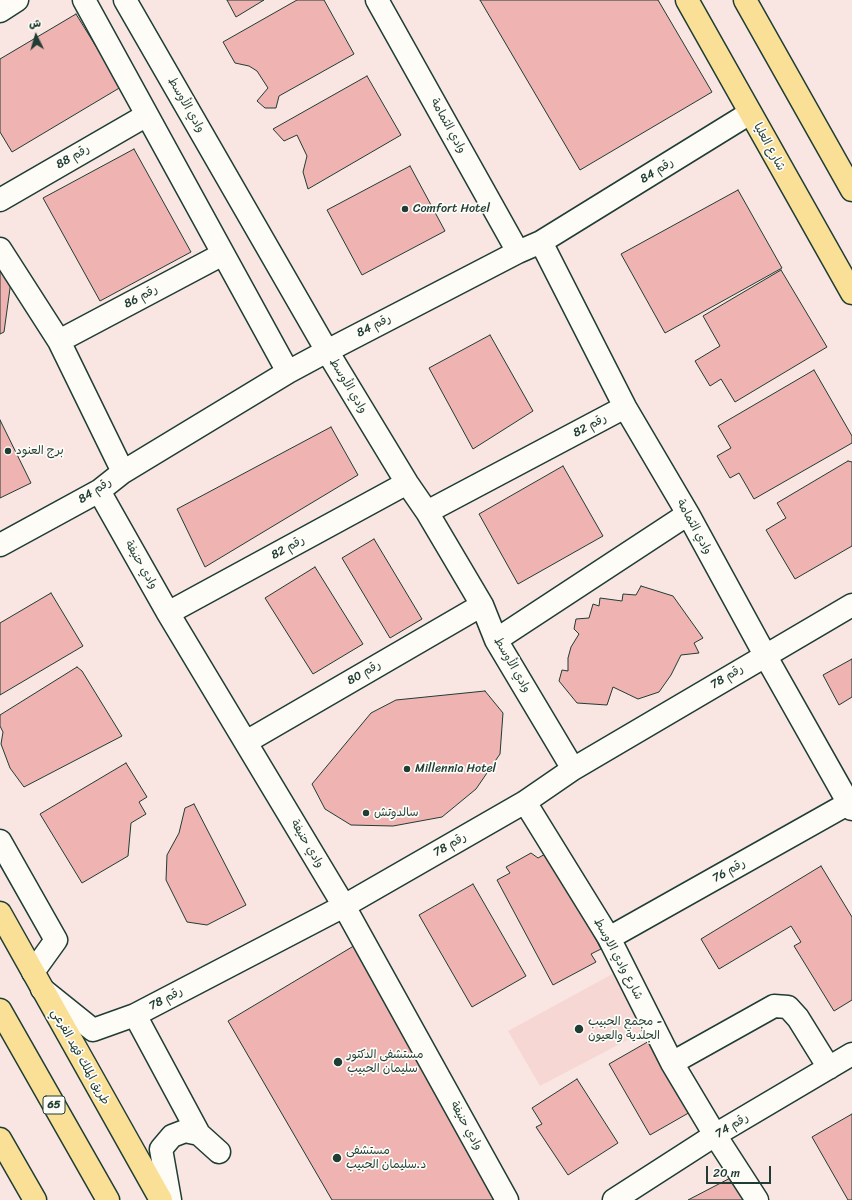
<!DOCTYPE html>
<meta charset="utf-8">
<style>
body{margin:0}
#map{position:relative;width:852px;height:1200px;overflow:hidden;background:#f9e6e2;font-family:Sriracha,"Playpen Sans Arabic",sans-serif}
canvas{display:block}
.north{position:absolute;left:16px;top:16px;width:40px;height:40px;-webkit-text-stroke:3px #fdfcf7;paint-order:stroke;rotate:355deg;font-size:11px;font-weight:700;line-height:16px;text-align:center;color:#1f3d34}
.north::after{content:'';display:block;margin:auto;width:14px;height:18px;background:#1f3d34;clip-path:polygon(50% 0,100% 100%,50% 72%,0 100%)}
.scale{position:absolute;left:706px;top:1166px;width:65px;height:18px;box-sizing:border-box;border:2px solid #1f3d34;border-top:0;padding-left:5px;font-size:12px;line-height:14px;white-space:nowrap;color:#1f3d34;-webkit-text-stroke:3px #fdfcf7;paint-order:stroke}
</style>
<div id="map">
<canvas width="852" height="1200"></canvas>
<div class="north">ش</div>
<div class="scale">20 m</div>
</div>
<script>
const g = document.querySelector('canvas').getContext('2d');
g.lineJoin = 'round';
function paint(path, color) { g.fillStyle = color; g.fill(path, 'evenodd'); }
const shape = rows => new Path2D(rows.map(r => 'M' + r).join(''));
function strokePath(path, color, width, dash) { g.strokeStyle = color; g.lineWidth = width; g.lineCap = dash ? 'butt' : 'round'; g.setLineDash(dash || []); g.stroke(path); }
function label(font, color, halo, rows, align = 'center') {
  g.font = font + ' Sriracha,"Playpen Sans Arabic",sans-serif'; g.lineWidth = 3.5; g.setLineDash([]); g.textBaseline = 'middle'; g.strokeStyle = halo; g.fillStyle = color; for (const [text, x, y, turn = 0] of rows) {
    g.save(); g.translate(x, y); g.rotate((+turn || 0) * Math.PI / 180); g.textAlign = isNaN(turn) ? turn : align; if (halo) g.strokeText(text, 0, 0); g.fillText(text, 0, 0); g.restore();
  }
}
paint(shape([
 [618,971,650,1028,540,1086,508,1031]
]), '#f6d7d4');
const building = shape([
 [227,0,264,0,236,17,227,0],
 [297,0,324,0,354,54,279,96,276,108,265,108,257,101,268,88,257,71,249,66,235,63,223,42,297,0],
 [480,0,658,0,712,92,580,170,480,0],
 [76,14,121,87,12,152,0,132,0,59,76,14],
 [367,76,401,135,308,189,303,172,307,156,297,135,284,141,273,129,367,76],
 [134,149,191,252,100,301,43,198,134,149],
 [410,166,445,231,362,275,327,210,410,166],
 [738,190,782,268,665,333,621,254,738,190],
 [0,265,11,281,4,332,0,334,0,265],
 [781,270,827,347,735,402,721,379,710,386,695,361,720,346,703,316,781,270],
 [490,335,533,411,473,449,429,368,490,335],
 [814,370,852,436,852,443,754,499,739,473,730,478,717,456,731,448,718,426,814,370],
 [0,420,31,483,0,498,0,420],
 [331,427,358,475,205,567,177,509,331,427],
 [848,461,852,462,852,546,795,579,766,530,786,518,777,503,848,461],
 [563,466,603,536,518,584,479,514,563,466],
 [374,539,422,619,390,638,342,558,374,539],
 [315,567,363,644,313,674,265,598,315,567],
 [641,586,673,596,703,638,694,643,699,653,681,655,671,675,659,692,638,699,613,687,607,705,577,703,559,681,562,670,568,671,568,658,571,647,579,634,574,629,576,619,589,618,593,604,599,606,600,598,622,601,623,594,636,595,641,586],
 [51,593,83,646,0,695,0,623,51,593],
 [852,659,852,697,839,705,823,675,852,659],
 [77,667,82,671,122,736,24,787,10,768,1,744,3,732,0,726,0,715,77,667],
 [485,691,503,713,500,754,476,789,442,817,393,826,351,825,325,809,312,784,371,713,396,700,485,691],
 [126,763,147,797,139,802,146,814,131,823,128,856,82,883,40,814,126,763],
 [194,804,246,905,207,925,187,922,166,880,167,855,179,833,185,808,194,804],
 [549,852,601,949,591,954,596,962,553,985,497,880,510,873,506,867,531,853,538,858,549,852],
 [821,866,852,917,852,1000,834,1011,794,946,801,942,791,926,719,969,701,939,821,866],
 [473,884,526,976,472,1007,419,915,473,884],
 [357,944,506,1200,332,1200,228,1021,357,944],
 [651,1040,692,1111,650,1135,609,1064,651,1040],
 [577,1079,618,1143,568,1175,536,1127,542,1124,532,1108,577,1079],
 [852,1114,852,1200,848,1200,812,1137,852,1114],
 [738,1174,752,1200,688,1200,738,1174]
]);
paint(building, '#efb3b2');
strokePath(building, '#1f3d34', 1);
const minor = shape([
 [84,0,288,372],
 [125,0,327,351,407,483,427,512,482,605,496,640,573,769],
 [377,0,518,252],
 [0,11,17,0],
 [0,200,147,115],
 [541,242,625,407,688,514,765,655,852,809],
 [0,249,59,341,123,472],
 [59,341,223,254],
 [99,491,168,613,344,906,507,1200],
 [427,512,625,407],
 [0,545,99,491,123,472,288,372,327,351,518,252,541,242,750,113],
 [168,613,407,483],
 [496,640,688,514],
 [246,742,482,605],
 [525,802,609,938,672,1063,715,1135,757,1200],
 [0,841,56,940,33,972],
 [609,938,849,803],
 [42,989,93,1030,135,1015,344,906,525,802,573,769,852,605],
 [135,1015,199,1134],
 [672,1063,774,1006,788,1007,798,1018,829,1068],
 [170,1200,161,1149,172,1136,185,1131,199,1134,219,1152],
 [614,1200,715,1135,852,1054]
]);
const major = shape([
 [687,0,852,293],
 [745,0,852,190],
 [0,913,161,1200]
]);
const highway = shape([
 [0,1010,108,1200],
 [0,1139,35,1200]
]);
strokePath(minor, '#1f3d34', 25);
strokePath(major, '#1f3d34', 25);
strokePath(highway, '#1f3d34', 25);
strokePath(minor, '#fdfcf7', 22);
strokePath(major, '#fadf96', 22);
strokePath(highway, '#fadf96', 22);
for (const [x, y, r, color] of [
 [405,209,4,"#1f3d34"],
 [8,451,4,"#1f3d34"],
 [407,769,4,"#1f3d34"],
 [366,813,4,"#1f3d34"],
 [579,1029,5,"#1f3d34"],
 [338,1062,5,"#1f3d34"],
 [337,1158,5,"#1f3d34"]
]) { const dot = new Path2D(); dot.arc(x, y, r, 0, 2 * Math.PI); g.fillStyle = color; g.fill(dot); strokePath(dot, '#fdfcf7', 1.5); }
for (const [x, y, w] of [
 [54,1105,22]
]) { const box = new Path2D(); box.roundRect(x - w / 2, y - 9, w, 18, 3); g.fillStyle = '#fdfcf7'; g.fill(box); strokePath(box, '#1f3d34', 1); }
label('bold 11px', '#1f3d34', null, [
 ["65",54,1105]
]);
label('12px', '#1f3d34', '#fdfcf7', [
 ["وادي الأوسط",186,105,60],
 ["وادي الثمامة",448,126,61],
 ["شارع العليا",769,147,61],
 ["رقم 88",73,157,-30],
 ["رقم 84",657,171,-32],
 ["رقم 86",141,297,-28],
 ["رقم 84",374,326,-27],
 ["وادي الأوسط",348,386,59],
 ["رقم 82",590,426,-28],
 ["رقم 84",95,491,-33],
 ["وادي الثمامة",694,527,61],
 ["رقم 82",288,548,-29],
 ["وادي حنيفة",141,565,60],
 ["وادي الأوسط",512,665,60],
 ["رقم 80",364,673,-30],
 ["رقم 78",727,677,-31],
 ["وادي حنيفة",307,844,59],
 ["رقم 78",450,845,-30],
 ["رقم 76",729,871,-29],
 ["شارع وادي الاوسط",618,959,62],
 ["رقم 78",166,999,-28],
 ["طريق الملك فهد الفرعي",80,1057,61],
 ["وادي حنيفة",466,1126,61],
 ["رقم 74",732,1126,-31]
]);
label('12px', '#1f3d34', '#fdfcf7', [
 ["Comfort Hotel",413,209],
 ["برج العنود",16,451],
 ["Millennia Hotel",415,769],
 ["سالدوتش",374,813],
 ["مجمع الحبيب -",588,1022],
 ["الجلدية والعيون",588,1036],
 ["مستشفى الدكتور",347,1055],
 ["سليمان الحبيب",347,1069],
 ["مستشفى",346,1151],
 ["د.سليمان الحبيب",346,1165]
], 'left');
</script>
